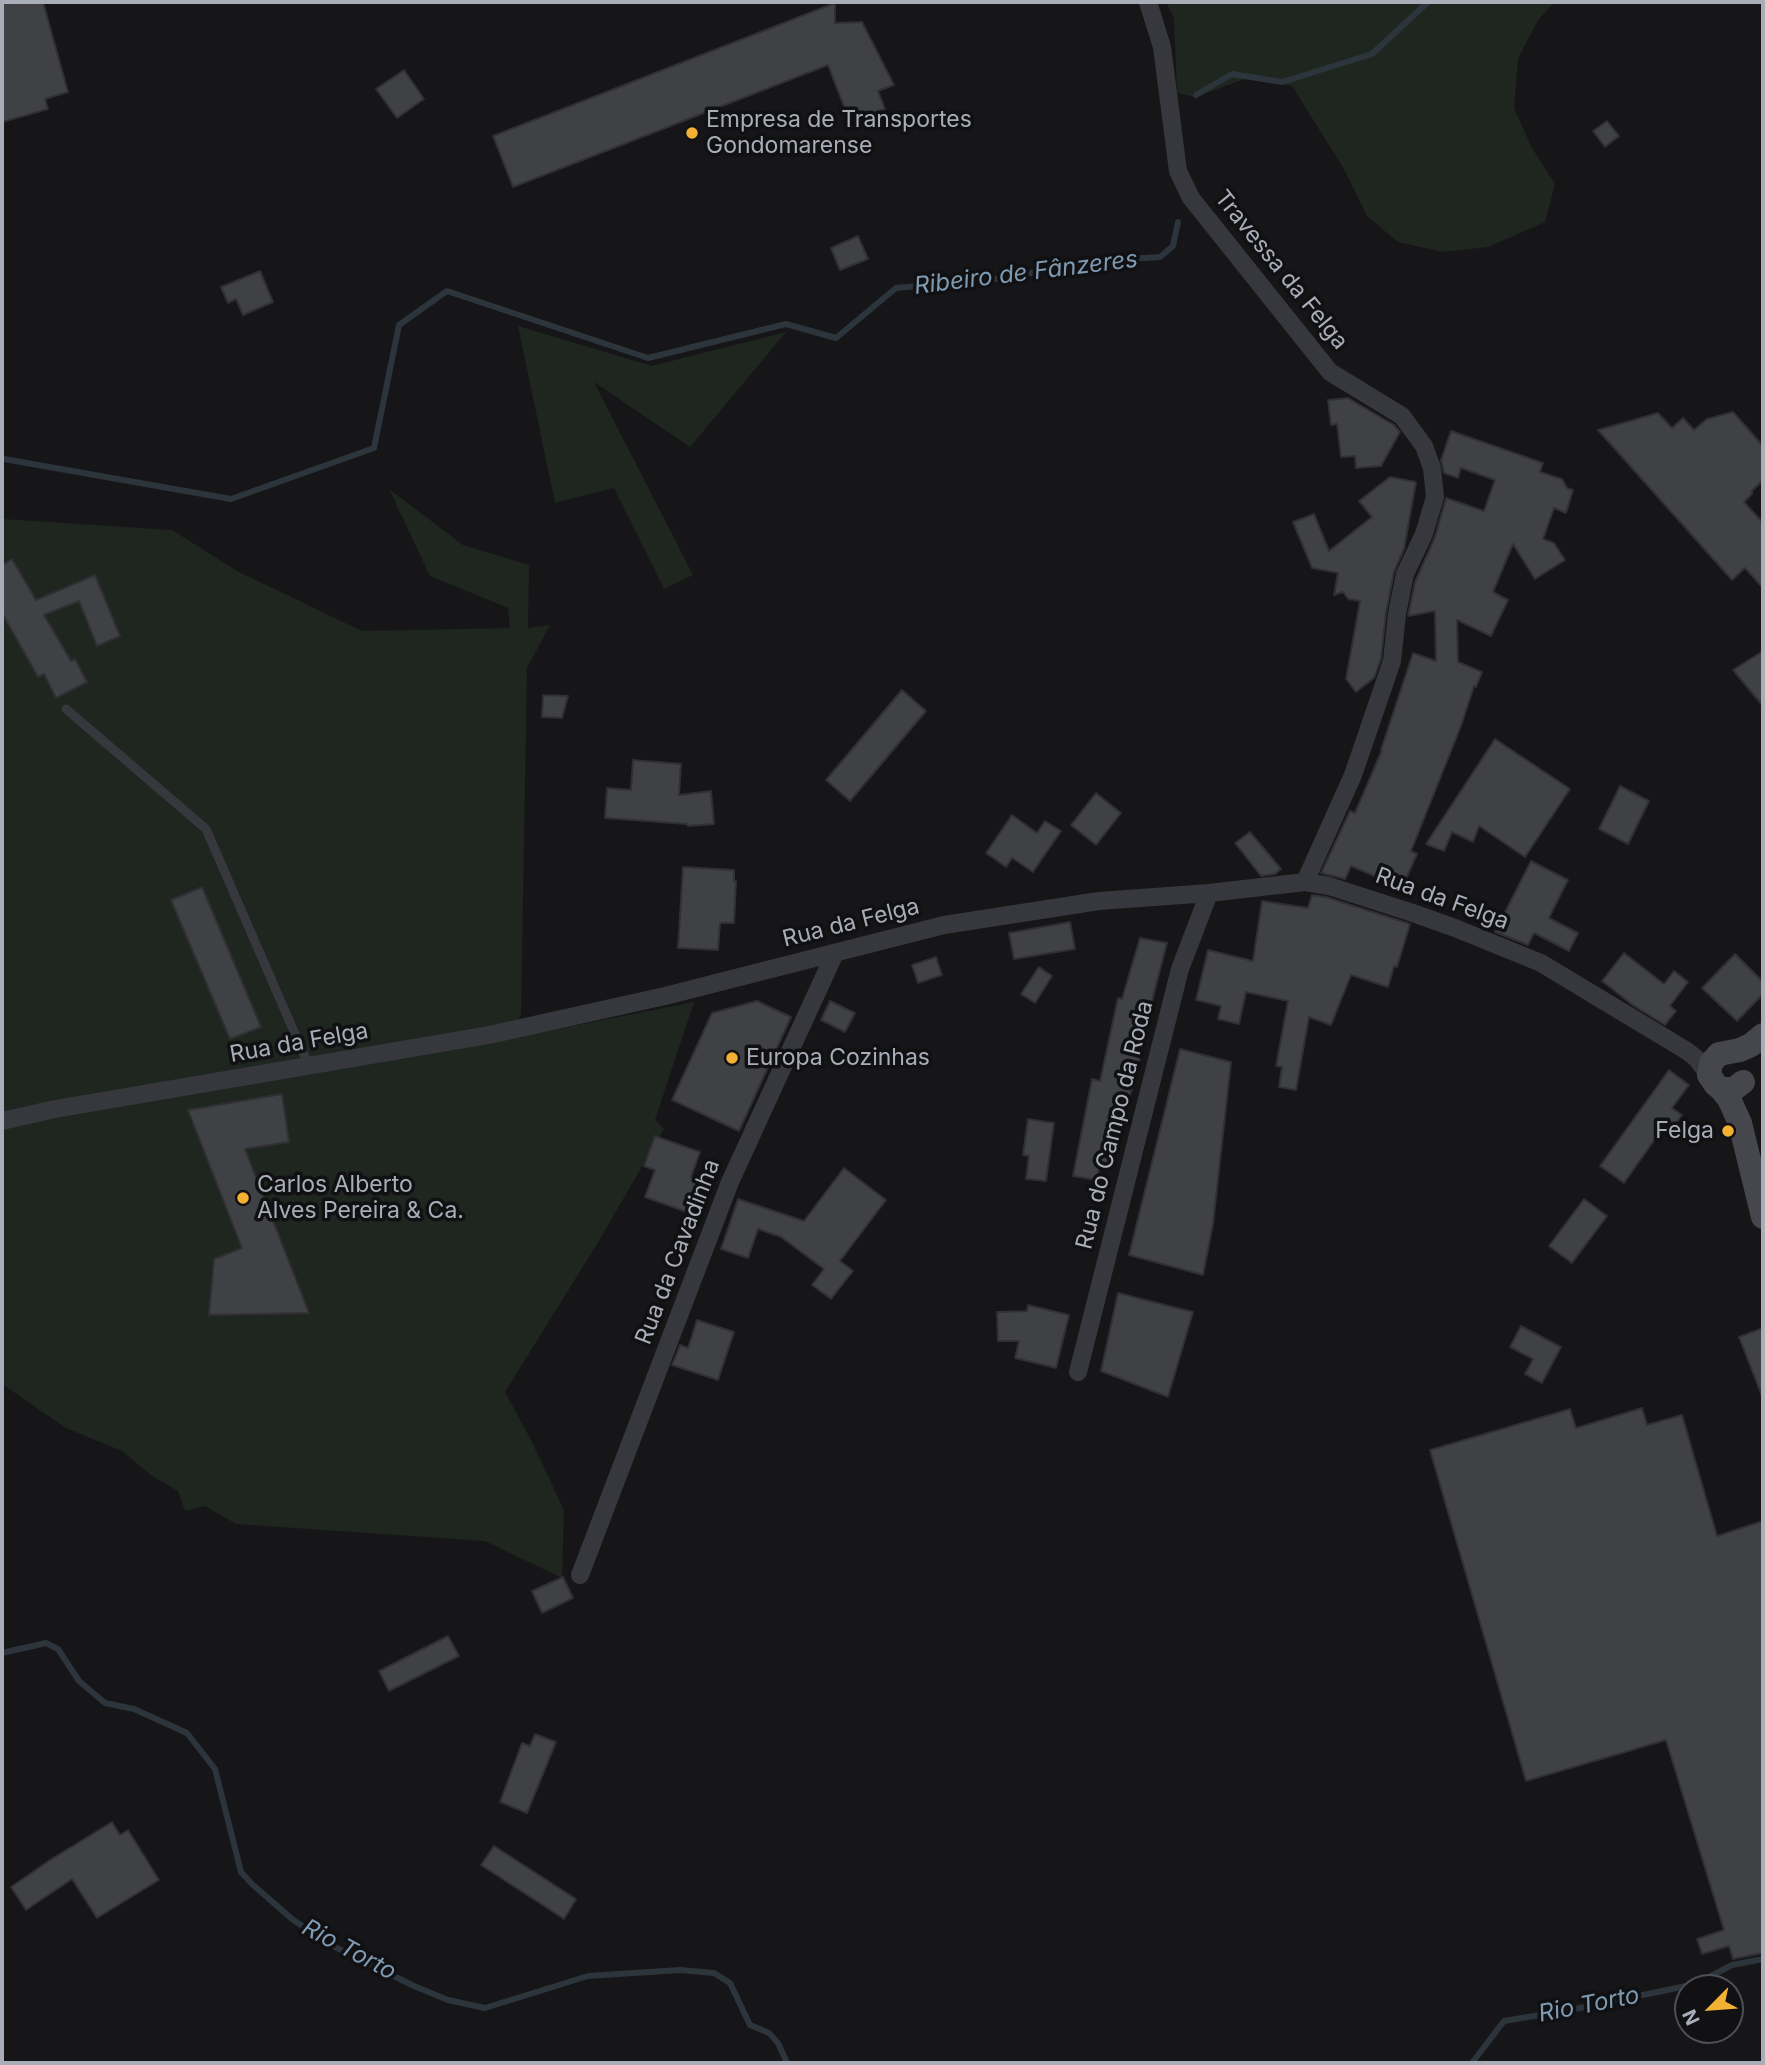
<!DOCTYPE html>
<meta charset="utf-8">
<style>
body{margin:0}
#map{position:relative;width:1765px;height:2065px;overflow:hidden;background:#161618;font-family:Inter,sans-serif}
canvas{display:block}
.frame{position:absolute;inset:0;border:4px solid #a8adb8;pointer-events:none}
.north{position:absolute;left:1674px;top:1974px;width:70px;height:70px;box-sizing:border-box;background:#111113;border:2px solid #4d4f55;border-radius:50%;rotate:245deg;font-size:19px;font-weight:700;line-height:28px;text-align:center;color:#a8adb8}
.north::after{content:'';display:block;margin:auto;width:24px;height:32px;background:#f2b134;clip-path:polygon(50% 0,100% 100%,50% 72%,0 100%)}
</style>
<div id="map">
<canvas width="1765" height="2065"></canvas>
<div class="frame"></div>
<div class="north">N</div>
</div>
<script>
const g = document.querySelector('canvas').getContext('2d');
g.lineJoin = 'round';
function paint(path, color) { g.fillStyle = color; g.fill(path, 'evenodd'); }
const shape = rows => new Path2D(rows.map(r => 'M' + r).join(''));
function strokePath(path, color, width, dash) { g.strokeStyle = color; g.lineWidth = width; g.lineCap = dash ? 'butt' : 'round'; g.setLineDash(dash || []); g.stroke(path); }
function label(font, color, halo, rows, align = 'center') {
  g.font = font + ' Inter,sans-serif'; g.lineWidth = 7; g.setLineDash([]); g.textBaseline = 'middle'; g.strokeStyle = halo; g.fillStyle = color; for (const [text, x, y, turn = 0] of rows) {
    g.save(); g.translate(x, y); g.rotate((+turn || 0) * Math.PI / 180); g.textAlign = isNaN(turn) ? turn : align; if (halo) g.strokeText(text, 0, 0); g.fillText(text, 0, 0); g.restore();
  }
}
paint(shape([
 [1166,2,1555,2,1538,20,1518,59,1514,108,1532,148,1555,184,1545,222,1488,247,1443,252,1398,242,1367,216,1344,169,1292,86,1247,78,1196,97,1177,93,1174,18],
 [518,326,652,366,786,332,690,447,594,382,693,575,664,589,614,488,555,503],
 [389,489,463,545,529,565,528,628,550,625,527,668,521,1016,519,1017,519,1020,532,1034,694,1002,655,1120,664,1129,597,1244,505,1392,531,1440,564,1510,562,1578,485,1541,236,1524,205,1506,185,1511,178,1491,152,1476,122,1451,66,1428,2,1384,2,519,172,530,237,571,362,631,510,628,508,608,430,576]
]), '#1e261f');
strokePath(shape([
 [1196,95,1232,74,1282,82,1372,54,1428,2],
 [2,460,4,459,231,499,374,448,399,325,447,291,648,358,786,324,836,338,896,288,1005,278,1092,261,1160,257,1173,246,1178,222],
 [2,1653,46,1643,58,1649,79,1681,105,1703,134,1709,187,1733,215,1769,241,1872,252,1884,292,1919,329,1944,414,1986,448,2000,485,2008,588,1976,680,1970,714,1973,730,1983,750,2025,769,2033,778,2043,787,2063],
 [1472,2063,1504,2021,1575,2009,1696,1984,1732,1965,1763,1959]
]), '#2c353c', 6);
const building = shape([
 [2,2,43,2,68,92,45,99,48,109,2,122,2,2],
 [835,3,835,23,862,22,894,85,878,91,885,109,850,122,828,65,513,187,493,136,835,3],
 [404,70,424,99,397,118,376,89,404,70],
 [1607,121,1619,136,1605,147,1593,131,1607,121],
 [858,236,868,259,840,270,831,248,858,236],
 [260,271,273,302,243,315,236,299,228,303,221,287,260,271],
 [1348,398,1394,425,1400,432,1381,466,1356,468,1355,456,1341,457,1337,424,1331,425,1328,400,1348,398],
 [1733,412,1763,446,1763,480,1752,491,1752,494,1744,502,1763,523,1763,588,1745,568,1732,580,1598,430,1658,413,1672,428,1683,418,1694,430,1707,419,1733,412],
 [1451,431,1543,463,1540,472,1562,479,1567,488,1573,490,1566,513,1554,508,1543,539,1554,543,1565,560,1535,579,1513,544,1493,592,1508,600,1491,636,1457,620,1458,662,1482,672,1476,687,1474,686,1461,726,1411,851,1417,854,1402,888,1351,866,1345,879,1321,873,1350,811,1355,813,1382,750,1381,750,1413,653,1436,661,1435,611,1408,616,1415,582,1435,537,1446,498,1484,511,1495,480,1461,468,1458,478,1444,473,1441,460,1451,431],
 [1390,477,1416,482,1404,549,1394,572,1386,613,1381,659,1374,678,1356,692,1346,679,1360,601,1348,599,1343,592,1334,595,1338,573,1312,568,1293,522,1314,514,1329,551,1372,517,1359,501,1390,477],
 [12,559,36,600,95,575,120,636,97,646,79,601,44,615,71,661,75,659,87,682,56,698,44,674,38,677,2,613,2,565,12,559],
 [1763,651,1763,706,1733,670,1763,651],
 [902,690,926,711,850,801,826,780,902,690],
 [543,695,568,696,562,718,542,717,543,695],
 [1495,739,1570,789,1525,857,1479,826,1473,842,1452,832,1444,851,1426,844,1495,739],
 [633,760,681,764,679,795,711,791,714,824,688,826,687,824,605,818,607,788,631,790,633,760],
 [1620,786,1649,801,1628,844,1599,829,1620,786],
 [1096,793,1121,813,1096,845,1071,825,1096,793],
 [1012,815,1037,833,1045,821,1061,831,1033,872,1012,858,1006,867,986,853,1012,815],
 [1250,832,1281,869,1275,874,1261,876,1235,843,1250,832],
 [1531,861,1568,880,1549,918,1578,933,1569,951,1534,933,1528,945,1495,932,1531,861],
 [683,867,734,870,734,881,736,881,734,923,720,923,718,950,678,948,683,867],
 [202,887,261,1027,230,1039,171,900,202,887],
 [1312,895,1326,897,1410,924,1397,967,1394,966,1388,987,1351,975,1331,1025,1309,1017,1296,1090,1279,1087,1282,1067,1276,1066,1288,1001,1246,992,1239,1024,1218,1019,1221,1006,1196,1000,1208,950,1253,961,1262,901,1308,908,1312,895],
 [1070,922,1075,949,1014,959,1009,933,1070,922],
 [1140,938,1167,943,1154,993,1135,1080,1105,1168,1100,1167,1096,1180,1073,1176,1092,1079,1100,1081,1118,998,1122,999,1140,938],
 [1624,953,1664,984,1674,971,1688,982,1670,1006,1676,1011,1665,1025,1634,1006,1602,981,1624,953],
 [1735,954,1763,982,1763,994,1737,1021,1702,988,1735,954],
 [936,957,942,975,918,983,912,965,936,957],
 [1039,967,1052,976,1035,1003,1021,994,1039,967],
 [757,1001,791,1017,739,1131,672,1100,712,1013,757,1001],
 [830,1001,855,1013,845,1032,821,1020,830,1001],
 [1180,1049,1231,1062,1213,1224,1203,1275,1129,1255,1180,1049],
 [1669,1070,1689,1085,1672,1108,1682,1115,1671,1130,1665,1125,1624,1183,1600,1166,1669,1070],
 [282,1094,289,1142,245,1149,309,1313,209,1315,214,1259,242,1248,188,1110,282,1094],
 [1028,1119,1054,1123,1046,1181,1026,1179,1029,1156,1023,1155,1028,1119],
 [655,1136,700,1152,691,1177,707,1183,695,1215,645,1197,655,1170,644,1166,655,1136],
 [844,1168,886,1200,840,1261,853,1271,831,1299,812,1285,824,1269,781,1237,758,1229,748,1258,721,1249,738,1199,804,1221,844,1168],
 [1584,1199,1607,1216,1572,1263,1549,1246,1584,1199],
 [1118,1293,1193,1312,1168,1397,1101,1371,1118,1293],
 [1028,1305,1069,1315,1056,1368,1015,1358,1019,1341,998,1341,997,1312,1027,1311,1028,1305],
 [697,1320,734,1332,718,1380,672,1365,680,1345,688,1348,697,1320],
 [1521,1326,1561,1347,1542,1383,1525,1374,1533,1359,1510,1347,1521,1326],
 [1763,1328,1763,1395,1762,1396,1739,1337,1763,1328],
 [1642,1408,1647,1425,1682,1415,1717,1536,1763,1521,1763,1953,1733,1959,1729,1946,1702,1954,1697,1939,1724,1930,1666,1740,1526,1781,1430,1450,1570,1409,1576,1428,1642,1408],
 [563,1577,573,1598,542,1613,532,1591,563,1577],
 [448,1636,459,1656,389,1691,379,1671,448,1636],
 [535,1734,556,1742,527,1813,500,1802,522,1743,530,1746,535,1734],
 [112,1822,120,1835,128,1830,159,1880,97,1918,72,1879,26,1910,11,1887,50,1860,112,1822],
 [494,1846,576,1899,564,1919,481,1865,494,1846]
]);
paint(building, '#404145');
strokePath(building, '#303034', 2);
strokePath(shape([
 [66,709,206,829,309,1066]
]), '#37383d', 9);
strokePath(shape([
 [1148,2,1162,47,1178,171,1191,198,1330,372,1402,416,1424,446,1432,468,1435,497,1424,534,1405,574,1397,614,1392,661,1353,775,1305,882],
 [2,1121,55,1109,489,1035,665,996,944,925,1099,901,1209,893,1305,882,1329,886,1410,912,1455,928,1541,963,1687,1051,1697,1059,1709,1075],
 [1078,1372,1180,969,1209,893],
 [580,1575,730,1182,835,953]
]), '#37383d', 18);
strokePath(shape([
 [1743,1082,1734,1089,1721,1089,1716,1085,1709,1075,1711,1063,1719,1054,1740,1050,1751,1045,1763,1035],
 [1721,1089,1729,1099,1740,1123,1763,1217]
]), '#45474d', 24);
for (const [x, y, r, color] of [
 [692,133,7,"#f2b134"],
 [732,1058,7,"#f2b134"],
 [1728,1131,7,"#f2b134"],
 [243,1198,7,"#f2b134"]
]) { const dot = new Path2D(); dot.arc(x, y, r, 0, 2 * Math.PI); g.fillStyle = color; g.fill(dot); strokePath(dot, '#111113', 2.5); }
label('23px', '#a8adb8', '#111113', [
 ["Empresa de Transportes",706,120],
 ["Gondomarense",706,146],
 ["Europa Cozinhas",746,1058],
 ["Felga",1714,1131,"right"],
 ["Carlos Alberto",257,1185],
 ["Alves Pereira & Ca.",257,1211]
], 'left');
label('23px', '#a8adb8', '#111113', [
 ["Travessa da Felga",1281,270,51],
 ["Rua da Felga",1442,899,20],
 ["Rua da Felga",851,923,-14],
 ["Rua da Felga",299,1043,-10],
 ["Rua do Campo da Roda",1115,1125,-76],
 ["Rua da Cavadinha",678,1252,-69]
]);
label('italic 24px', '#7f9bb3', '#111113', [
 ["Ribeiro de Fânzeres",1026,273,-7],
 ["Rio Torto",349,1950,28],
 ["Rio Torto",1589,2005,-11]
]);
</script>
